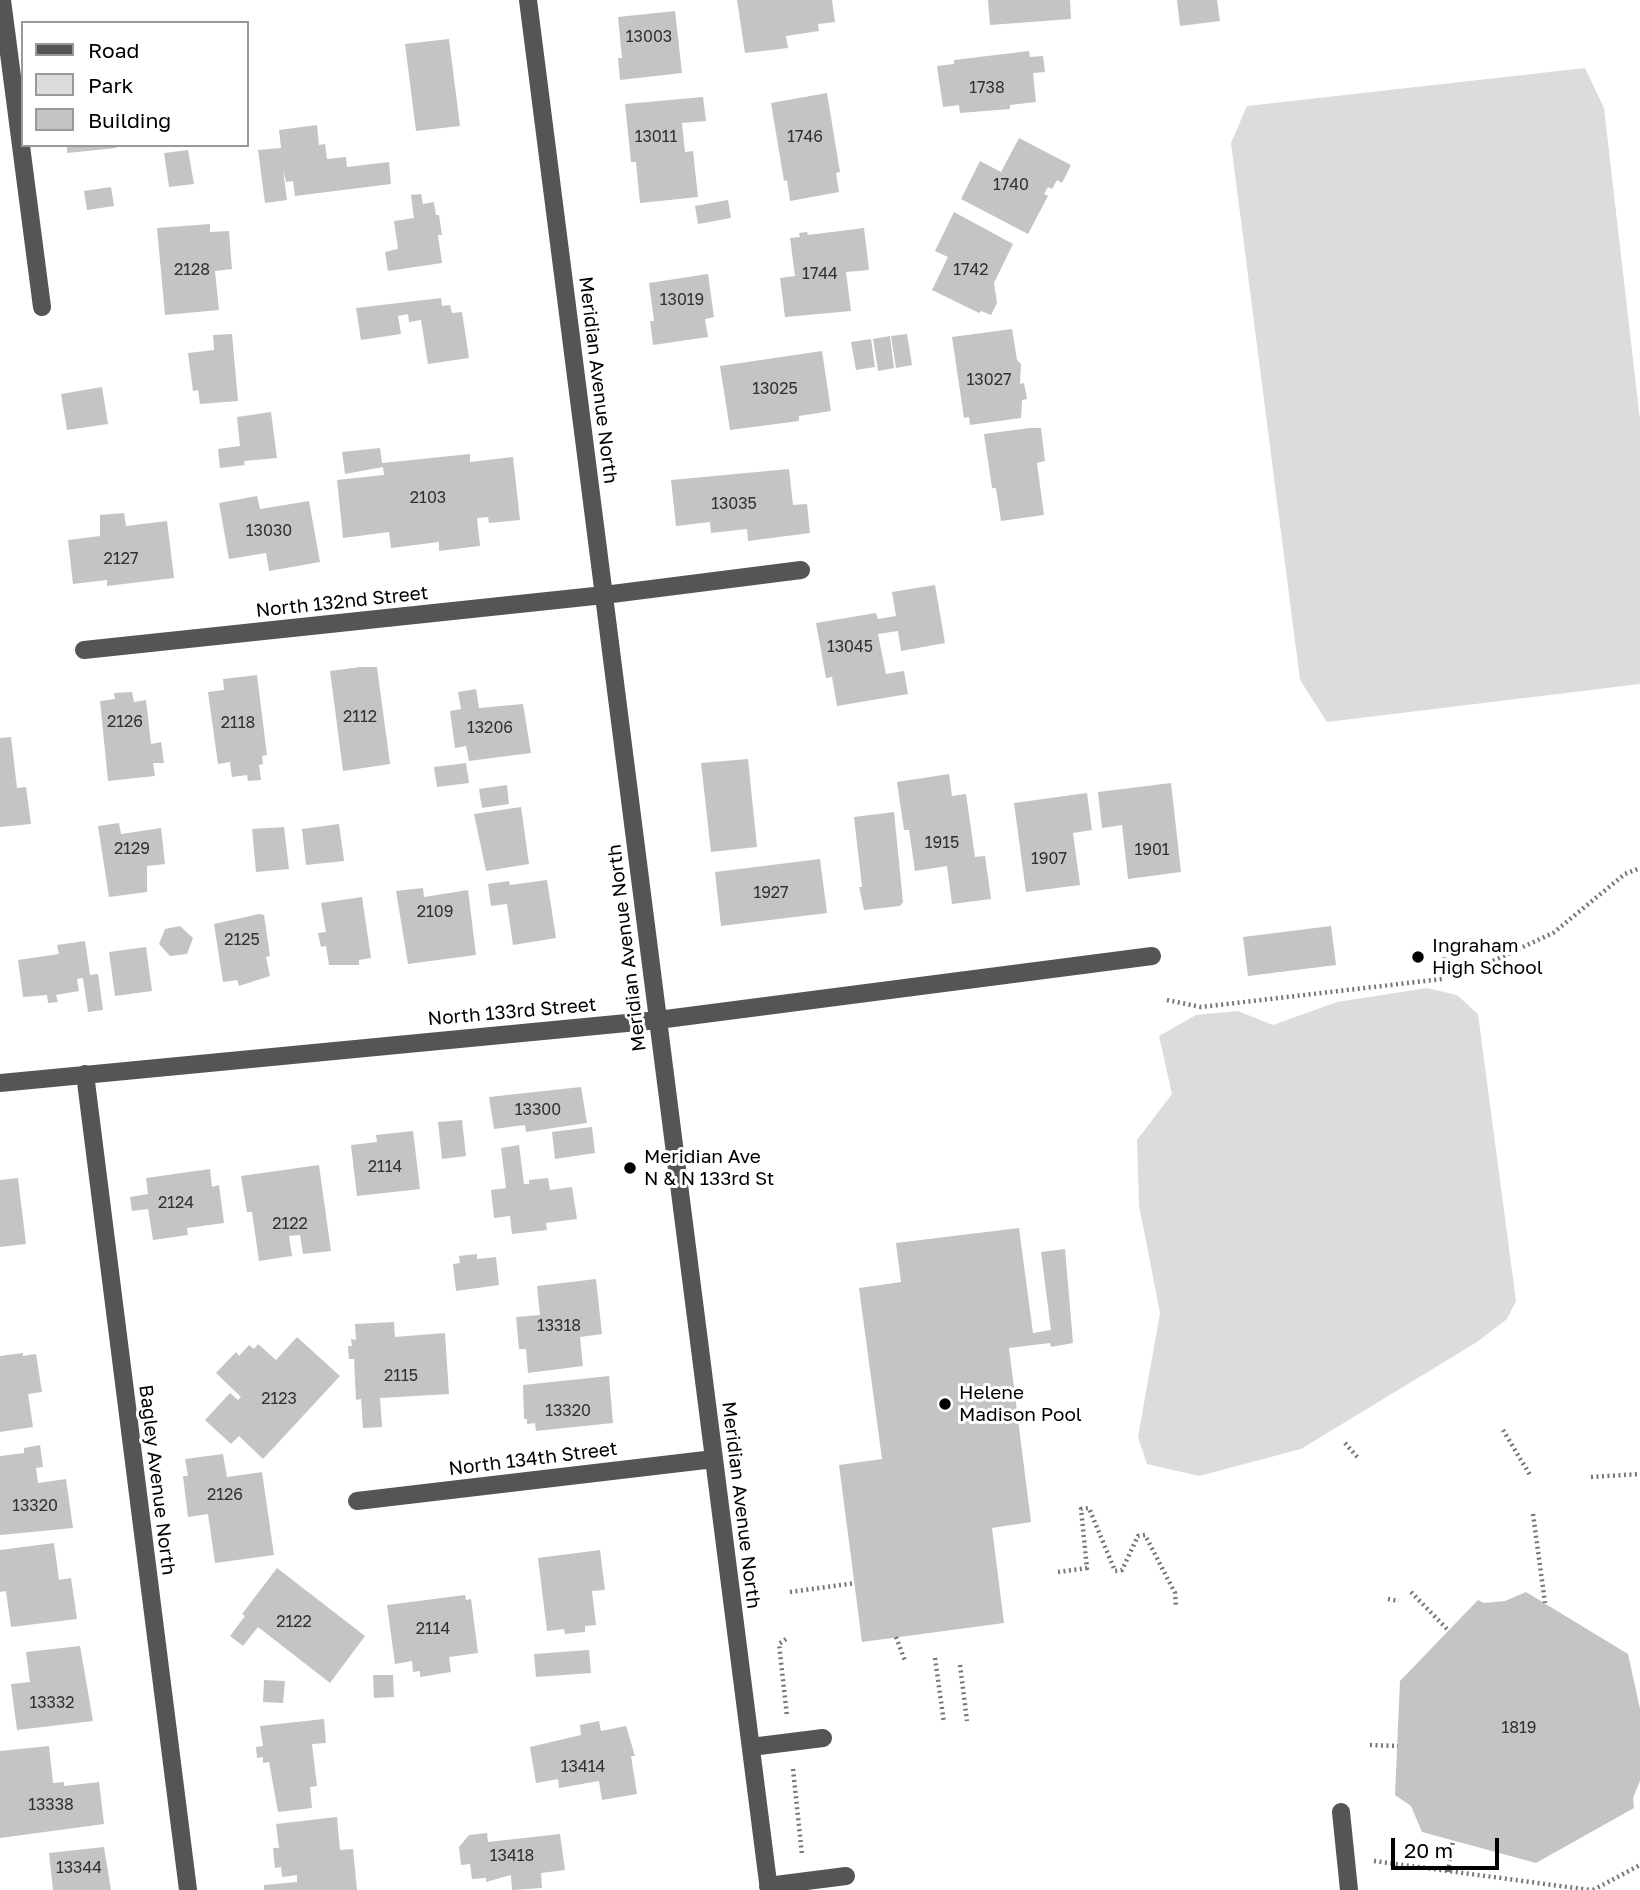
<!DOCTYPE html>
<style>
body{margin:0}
#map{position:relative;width:1640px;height:1890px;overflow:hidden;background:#fff;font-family:"Golos Text",sans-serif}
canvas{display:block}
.legend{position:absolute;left:21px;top:21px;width:228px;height:126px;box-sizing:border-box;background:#fff;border:2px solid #999;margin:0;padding:9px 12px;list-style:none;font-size:21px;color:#000}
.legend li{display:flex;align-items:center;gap:14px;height:35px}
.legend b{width:35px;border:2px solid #999}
.scale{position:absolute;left:1391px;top:1838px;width:108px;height:32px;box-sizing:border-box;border:4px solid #000;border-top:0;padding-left:9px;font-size:21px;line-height:24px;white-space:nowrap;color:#000;-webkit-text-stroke:5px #fff;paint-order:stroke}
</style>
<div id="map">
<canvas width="1640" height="1890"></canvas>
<ul class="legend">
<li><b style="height:9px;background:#555"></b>Road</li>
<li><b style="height:19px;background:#dcdcdc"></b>Park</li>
<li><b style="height:19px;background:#c4c4c4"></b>Building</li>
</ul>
<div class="scale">20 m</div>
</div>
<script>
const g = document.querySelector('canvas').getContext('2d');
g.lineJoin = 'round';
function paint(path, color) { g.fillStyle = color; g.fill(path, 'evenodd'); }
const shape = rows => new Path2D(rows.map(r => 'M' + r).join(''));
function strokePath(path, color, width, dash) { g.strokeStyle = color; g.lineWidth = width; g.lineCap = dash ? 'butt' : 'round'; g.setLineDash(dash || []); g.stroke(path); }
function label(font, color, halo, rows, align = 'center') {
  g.font = font + ' "Golos Text",sans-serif'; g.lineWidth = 6; g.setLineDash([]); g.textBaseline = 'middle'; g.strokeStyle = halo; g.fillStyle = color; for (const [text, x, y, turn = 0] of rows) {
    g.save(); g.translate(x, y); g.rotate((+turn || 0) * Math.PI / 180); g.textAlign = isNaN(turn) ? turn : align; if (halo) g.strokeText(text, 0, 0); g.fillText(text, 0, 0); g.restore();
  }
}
paint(shape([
 [1585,68,1604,108,1640,420,1640,684,1327,722,1300,680,1231,143,1247,106],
 [1427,988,1457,995,1478,1014,1516,1301,1507,1319,1477,1342,1301,1449,1199,1476,1147,1464,1138,1437,1160,1313,1139,1205,1137,1140,1172,1094,1159,1036,1196,1015,1238,1011,1273,1025,1337,1002]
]), '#dcdcdc');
paint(shape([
 [737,0,832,0,835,22,818,24,819,31,786,36,788,48,745,53],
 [988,0,1070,0,1071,19,990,25],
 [1177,0,1217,0,1220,21,1180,26],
 [675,11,682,73,620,80,618,58,622,58,618,17],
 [449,39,460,126,416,131,405,44],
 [1029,51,1030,57,1043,56,1045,72,1033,73,1036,102,1010,105,1010,109,960,113,959,105,943,107,937,66,954,64,954,60],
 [827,93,840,172,836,173,839,192,790,201,787,180,784,181,771,103],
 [703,97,706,121,682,123,685,152,693,151,698,197,640,203,636,162,631,162,625,104],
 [317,125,319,145,325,144,327,159,346,157,347,167,389,162,391,184,295,196,293,181,286,182,283,169,287,200,265,203,258,150,281,148,279,130],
 [1019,138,1071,165,1062,183,1057,180,1052,189,1048,187,1044,194,1048,196,1028,234,961,199,980,161,1001,172],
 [67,145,115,145,116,148,67,153],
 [188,150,194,184,169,187,164,153],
 [111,187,114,206,87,210,84,191],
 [421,194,423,204,434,202,436,215,439,215,442,235,438,235,442,263,388,271,385,252,398,249,394,221,414,218,411,195],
 [728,200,731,218,698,224,695,206],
 [954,212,1013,244,994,283,997,303,991,315,981,311,979,313,932,290,948,257,935,251],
 [210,224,210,232,229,231,232,269,215,271,219,310,165,315,157,228],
 [864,228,869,270,846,272,851,311,785,317,780,278,795,276,790,238,800,237,799,233,807,232,808,235],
 [708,274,714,317,705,319,708,337,653,345,650,321,654,321,649,283],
 [441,298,442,306,450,305,452,313,462,312,469,358,428,364,421,320,409,322,408,314,398,316,401,334,361,340,356,308],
 [1012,329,1017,360,1021,364,1020,384,1024,383,1027,399,1022,400,1021,418,970,425,969,417,964,418,952,337],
 [232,334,238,401,200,404,198,390,193,391,188,353,214,350,213,335],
 [907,334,912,365,896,368,891,336],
 [890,336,894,368,878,371,873,339],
 [871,339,875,367,856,370,851,342],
 [822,351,831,411,799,416,799,421,730,430,720,366],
 [102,387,108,424,67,430,61,394],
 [271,412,277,458,244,461,245,465,220,468,218,449,240,446,237,417],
 [1030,428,1041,428,1045,461,1037,463,1044,515,1001,521,996,488,992,488,984,434],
 [380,448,382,463,470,454,470,462,513,457,520,520,489,523,488,517,477,518,480,546,439,551,439,542,391,548,389,532,343,538,337,480,384,475,383,467,345,474,342,452],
 [789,469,793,505,807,504,810,533,748,541,747,529,711,533,710,522,676,526,671,480],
 [257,496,260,509,309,501,320,562,269,571,266,553,229,559,219,503],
 [124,513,126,526,167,521,174,578,107,586,107,580,73,584,68,540,100,536,100,515],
 [935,585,945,643,901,651,898,631,878,634,886,674,904,671,908,694,837,706,832,677,826,678,816,623,876,613,878,619,896,616,892,592],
 [360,667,377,667,390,764,343,771,330,671],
 [257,675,267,755,262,756,263,764,259,765,261,780,248,781,247,775,232,777,230,762,218,764,208,692,224,690,223,679],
 [476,689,479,708,523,704,531,753,469,761,466,746,455,748,450,711,461,709,458,692],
 [132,692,134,702,146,700,151,744,161,742,164,763,153,763,155,776,108,781,100,701,115,699,114,693],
 [11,737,17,788,26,787,31,824,0,827,0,738],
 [748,759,757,847,711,852,701,763],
 [466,763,469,783,437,787,434,767],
 [949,774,952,796,966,794,975,857,985,856,991,899,952,904,947,866,915,871,909,830,904,830,897,782],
 [1171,783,1181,872,1128,879,1122,825,1102,828,1098,792],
 [507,785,509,804,482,808,479,789],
 [1087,793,1092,830,1073,833,1080,885,1026,892,1014,803],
 [521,807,529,864,486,871,474,814],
 [894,812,903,902,900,906,864,910,859,887,862,887,854,817],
 [119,823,121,834,161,828,165,864,147,866,147,892,109,897,98,826],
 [339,824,344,861,306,865,302,829],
 [284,827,289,869,256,872,252,829],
 [820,859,827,913,721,926,715,872],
 [547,880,556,938,513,945,507,904,491,906,488,884,509,881,510,885],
 [423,888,424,897,468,890,476,955,408,964,396,891],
 [362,897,371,958,359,960,359,965,329,965,326,946,321,947,318,933,326,932,321,903],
 [259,914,264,915,270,956,266,957,270,976,239,986,237,980,223,982,214,924],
 [180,926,193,938,187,954,170,956,159,944,165,929],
 [1331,926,1336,965,1248,976,1243,937],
 [85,941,90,975,98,974,103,1010,88,1012,83,978,77,979,79,991,56,995,58,1002,48,1003,47,995,23,997,18,960,59,954,57,945],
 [146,947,152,991,115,996,109,952],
 [581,1087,587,1123,526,1132,525,1125,494,1129,489,1097],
 [462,1120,466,1156,442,1159,438,1122],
 [592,1127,595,1153,555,1159,552,1132],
 [413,1131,420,1189,357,1196,351,1145,377,1142,376,1135],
 [519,1145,524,1184,529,1184,529,1180,548,1178,550,1190,572,1187,577,1219,546,1223,547,1230,512,1234,510,1216,494,1218,491,1190,506,1188,501,1148],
 [319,1165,331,1251,303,1254,300,1235,289,1236,292,1256,259,1261,252,1212,247,1212,241,1176],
 [210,1169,212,1187,219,1185,224,1223,187,1228,188,1235,153,1240,148,1209,132,1211,130,1197,148,1194,146,1178],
 [18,1178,26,1244,0,1247,0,1180],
 [1019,1228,1033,1333,1051,1330,1041,1252,1065,1249,1073,1343,1051,1347,1050,1343,1009,1348,1031,1522,992,1528,1004,1623,862,1642,839,1465,882,1459,859,1288,901,1282,896,1243],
 [477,1254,477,1259,496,1257,499,1285,456,1291,453,1264,460,1263,459,1256],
 [596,1279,602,1334,580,1337,583,1366,528,1373,526,1349,519,1349,516,1317,540,1315,537,1286],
 [394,1322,395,1337,445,1333,449,1394,380,1398,382,1427,363,1428,361,1399,356,1400,354,1359,349,1359,348,1346,352,1346,351,1339,356,1340,355,1324],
 [297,1337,340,1376,263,1459,239,1436,231,1444,205,1420,230,1393,238,1400,241,1397,216,1373,236,1352,239,1356,249,1345,254,1349,258,1344,276,1360],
 [23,1353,23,1356,36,1354,42,1392,28,1394,33,1427,0,1432,0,1356],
 [609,1376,613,1423,536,1431,535,1423,527,1424,527,1419,524,1419,523,1385],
 [40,1445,43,1467,36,1468,38,1483,66,1479,73,1528,0,1535,0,1456,24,1453,24,1448],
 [223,1454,227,1477,262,1472,274,1555,215,1563,208,1514,188,1517,183,1476,188,1476,185,1459],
 [54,1543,59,1580,71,1578,77,1619,11,1627,6,1591,0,1592,0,1550],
 [600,1550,605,1590,592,1591,596,1625,585,1626,585,1632,565,1634,564,1629,547,1631,538,1558],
 [277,1568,365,1636,330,1683,258,1627,243,1646,230,1636,245,1616,242,1614],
 [1526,1592,1628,1654,1640,1709,1640,1781,1633,1798,1634,1808,1536,1863,1422,1832,1411,1806,1395,1795,1400,1681,1478,1600,1484,1603,1505,1601],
 [465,1595,466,1600,471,1599,478,1653,449,1657,451,1672,420,1677,420,1671,413,1672,412,1661,395,1664,387,1605],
 [80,1646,93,1721,17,1730,11,1684,30,1682,26,1652],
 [589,1650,591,1673,536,1677,534,1654],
 [373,1675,393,1675,394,1697,374,1698],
 [264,1680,285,1681,283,1703,263,1702],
 [324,1719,326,1743,312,1744,317,1786,310,1787,312,1808,278,1812,269,1762,263,1763,263,1757,257,1758,256,1747,263,1746,260,1726],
 [599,1721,601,1731,626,1726,635,1756,631,1756,637,1794,602,1800,599,1781,559,1788,558,1779,536,1783,530,1747,581,1735,580,1725],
 [49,1746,53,1783,64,1782,64,1786,99,1782,104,1824,0,1838,0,1751],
 [337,1817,340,1850,353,1849,357,1890,264,1890,264,1885,297,1882,297,1875,282,1877,281,1867,275,1868,273,1848,279,1848,276,1824],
 [487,1833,488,1842,560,1834,565,1870,541,1873,542,1888,512,1890,511,1875,486,1882,486,1878,472,1879,470,1864,461,1865,459,1847,469,1835],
 [104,1847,111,1890,53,1890,49,1853]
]), '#c4c4c4');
strokePath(shape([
 [1493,961,1553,933,1625,874,1640,868],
 [1167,1000,1201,1007,1442,979,1445,954],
 [1503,1430,1530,1475],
 [1345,1443,1359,1459],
 [1591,1477,1640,1474],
 [1533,1514,1545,1603],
 [1058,1572,1087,1568,1081,1509,1089,1508,1115,1571,1122,1570,1138,1536,1145,1535,1175,1593,1176,1607],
 [790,1592,855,1583],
 [1411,1592,1448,1630],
 [1388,1599,1399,1601],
 [896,1637,905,1661],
 [786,1639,779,1644,787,1716],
 [935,1658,944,1723],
 [960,1665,967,1721],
 [1370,1745,1398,1746],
 [793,1769,802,1855],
 [1374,1861,1590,1890],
 [1448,1872,1453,1840],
 [1593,1890,1640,1865]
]), '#777', 4.5, [2, 3.5]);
strokePath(shape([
 [2,0,42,307],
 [528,0,769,1890],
 [84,650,604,595,801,570],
 [85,1074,188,1890],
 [0,1083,658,1020,1152,956],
 [357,1501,714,1459],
 [751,1747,823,1738],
 [1341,1812,1349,1890],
 [768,1886,846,1876]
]), '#555', 18);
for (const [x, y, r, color] of [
 [1418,957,7,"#000"],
 [630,1168,7,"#000"],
 [945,1404,7,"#000"]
]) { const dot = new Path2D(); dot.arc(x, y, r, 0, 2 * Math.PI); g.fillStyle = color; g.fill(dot); strokePath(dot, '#fff', 2.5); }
label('16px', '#313131', null, [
 ["13003",649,37],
 ["1738",987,88],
 ["13011",656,137],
 ["1746",805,137],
 ["1740",1011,185],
 ["2128",192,270],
 ["1742",971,270],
 ["1744",820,274],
 ["13019",682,300],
 ["13027",989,380],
 ["13025",775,389],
 ["2103",428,498],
 ["13035",734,504],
 ["13030",269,531],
 ["2127",121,559],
 ["13045",850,647],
 ["2112",360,717],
 ["2126",125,722],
 ["2118",238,723],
 ["13206",490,728],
 ["1915",942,843],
 ["2129",132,849],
 ["1901",1152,850],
 ["1907",1049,859],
 ["1927",771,893],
 ["2109",435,912],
 ["2125",242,940],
 ["13300",538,1110],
 ["2114",385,1167],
 ["2124",176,1203],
 ["2122",290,1224],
 ["13318",559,1326],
 ["2115",401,1376],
 ["2123",279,1399],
 ["13320",568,1411],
 ["2126",225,1495],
 ["13320",35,1506],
 ["2122",294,1622],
 ["2114",433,1629],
 ["13332",52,1703],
 ["1819",1519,1728],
 ["13414",583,1767],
 ["13338",51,1805],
 ["13418",512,1856],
 ["13344",79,1868]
]);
label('19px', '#000', '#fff', [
 ["Meridian Avenue North",598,380,83],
 ["North 132nd Street",342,602,-6],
 ["Meridian Avenue North",627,948,-97],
 ["North 133rd Street",512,1012,-5],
 ["North 134th Street",533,1459,-7],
 ["Bagley Avenue North",157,1480,83],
 ["Meridian Avenue North",741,1505,83]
]);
label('19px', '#000', '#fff', [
 ["Ingraham",1432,946],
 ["High School",1432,968],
 ["Meridian Ave",644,1157],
 ["N & N 133rd St",644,1179],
 ["Helene",959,1393],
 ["Madison Pool",959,1415]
], 'left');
</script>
